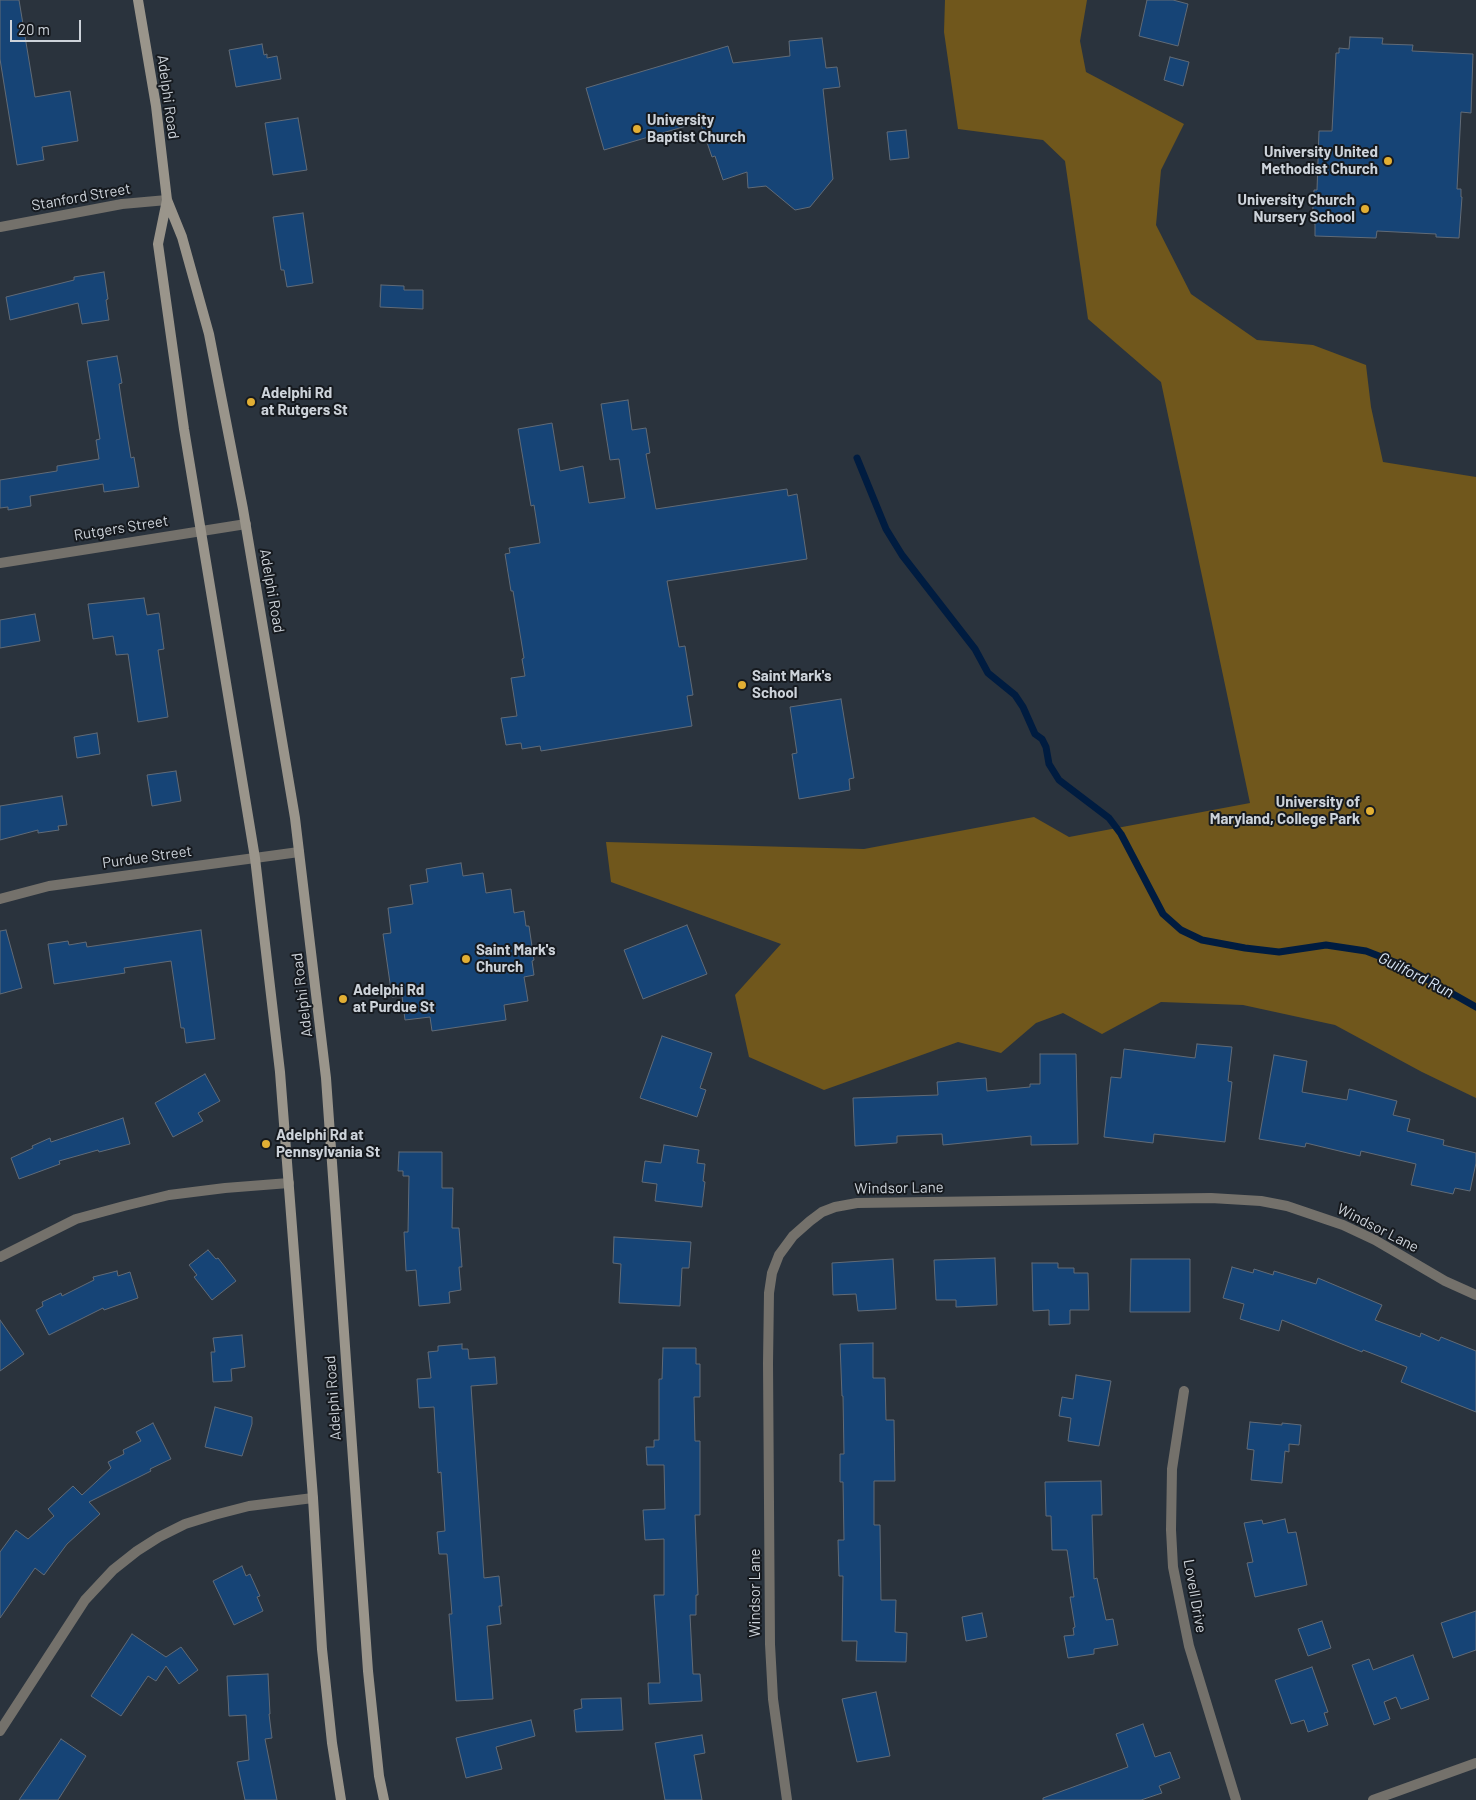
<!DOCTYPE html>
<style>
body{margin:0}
#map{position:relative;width:1476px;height:1800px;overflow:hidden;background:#2a333d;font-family:Barlow,sans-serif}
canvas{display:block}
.scale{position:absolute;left:10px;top:20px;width:71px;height:22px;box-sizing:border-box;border:2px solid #cdd3da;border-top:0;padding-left:6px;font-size:15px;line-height:18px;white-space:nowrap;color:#cdd3da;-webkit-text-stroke:4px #161a1f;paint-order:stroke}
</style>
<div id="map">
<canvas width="1476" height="1800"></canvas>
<div class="scale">20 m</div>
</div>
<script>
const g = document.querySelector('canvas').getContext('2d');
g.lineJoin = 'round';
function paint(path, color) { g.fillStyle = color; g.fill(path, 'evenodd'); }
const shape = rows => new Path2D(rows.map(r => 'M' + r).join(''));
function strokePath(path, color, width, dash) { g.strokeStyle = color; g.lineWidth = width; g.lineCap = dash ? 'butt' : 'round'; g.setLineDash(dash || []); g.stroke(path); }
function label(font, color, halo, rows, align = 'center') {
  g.font = font + ' Barlow,sans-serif'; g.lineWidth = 4; g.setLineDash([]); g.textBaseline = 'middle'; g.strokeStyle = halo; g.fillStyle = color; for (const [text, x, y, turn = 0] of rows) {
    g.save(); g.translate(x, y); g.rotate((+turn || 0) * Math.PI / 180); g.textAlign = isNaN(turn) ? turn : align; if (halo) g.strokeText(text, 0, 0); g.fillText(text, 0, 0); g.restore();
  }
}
paint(shape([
 [945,0,1087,0,1080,41,1086,72,1184,124,1161,170,1156,225,1191,294,1257,340,1313,345,1366,365,1371,407,1383,462,1476,477,1476,1098,1422,1072,1335,1025,1243,1005,1161,1002,1102,1034,1063,1013,1036,1023,1001,1053,958,1042,824,1090,749,1057,735,995,781,944,611,882,606,842,864,849,1034,817,1069,837,1250,803,1161,382,1088,319,1065,161,1043,140,958,129,944,32]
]), '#70571c');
strokePath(shape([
 [857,458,886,529,902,555,975,649,988,673,1015,695,1023,707,1035,734,1042,739,1046,747,1049,764,1059,780,1109,818,1121,834,1163,914,1181,930,1202,940,1245,948,1279,952,1326,945,1366,951,1402,965,1476,1007]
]), '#001c40', 7);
const building = shape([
 [0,0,19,0,35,97,70,91,78,141,42,147,44,160,17,165,0,59,0,0],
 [1147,0,1173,0,1188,4,1178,46,1139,36,1147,0],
 [1350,37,1383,38,1382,44,1413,45,1412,51,1473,54,1471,113,1461,112,1457,189,1461,189,1461,197,1462,197,1459,238,1436,237,1436,234,1377,231,1376,238,1315,236,1315,224,1312,223,1314,190,1317,190,1319,131,1332,131,1336,53,1339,53,1339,48,1349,49,1350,37],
 [822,38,826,68,837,67,840,87,823,89,833,179,810,207,795,210,766,186,748,188,747,172,723,180,715,156,712,157,700,122,604,150,586,88,728,46,733,63,790,56,789,41,822,38],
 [262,44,264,55,267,54,267,58,277,56,281,79,236,87,229,50,262,44],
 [1170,57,1189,62,1183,86,1164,80,1170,57],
 [298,118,307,170,273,175,265,123,298,118],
 [906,130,909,158,890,160,887,132,906,130],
 [303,213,313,283,287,287,284,270,281,270,273,217,303,213],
 [104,272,108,299,106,300,109,320,82,324,78,303,10,320,6,297,74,280,74,277,104,272],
 [381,285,404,286,404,290,423,290,423,309,380,307,381,285],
 [117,356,122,383,119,384,122,404,131,458,134,457,139,487,104,492,103,484,30,496,31,506,8,510,8,507,0,508,0,480,57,471,57,466,99,459,96,440,100,439,87,361,117,356],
 [628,400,632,430,646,428,650,453,646,454,656,509,787,489,788,496,797,494,807,559,667,581,679,647,685,646,693,695,687,696,692,726,541,751,540,746,522,749,521,743,506,745,501,718,517,716,511,678,525,676,522,659,524,658,513,591,511,591,505,554,510,553,509,548,540,543,534,505,531,506,518,429,552,423,560,471,583,466,589,503,625,498,619,459,610,460,601,404,628,400],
 [144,598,147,615,159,613,164,649,158,650,168,717,138,722,128,654,116,655,113,636,93,639,88,604,144,598],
 [35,614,40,641,0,648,0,620,35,614],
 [841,699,854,778,849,779,850,790,799,799,792,754,797,753,790,707,841,699],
 [97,733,100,754,77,758,74,737,97,733],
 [176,771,181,801,152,806,147,775,176,771],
 [62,796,67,825,58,826,59,830,38,833,38,830,0,840,0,806,62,796],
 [461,863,463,876,483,873,486,893,511,889,514,913,524,911,526,926,529,926,534,960,532,961,534,975,524,977,528,1001,504,1005,506,1020,432,1031,430,1017,405,1020,402,996,392,997,383,934,391,933,388,908,413,904,410,885,428,882,426,869,461,863],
 [687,925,707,974,643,999,624,950,687,925],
 [6,930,22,988,0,994,0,931,6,930],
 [201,930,215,1039,186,1043,184,1028,181,1028,171,961,124,968,125,973,54,984,48,944,68,941,69,945,86,942,87,947,201,930],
 [662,1036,712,1053,700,1088,706,1090,697,1117,640,1098,662,1036],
 [1197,1044,1232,1047,1228,1081,1232,1082,1225,1142,1154,1134,1153,1143,1104,1137,1111,1077,1121,1078,1124,1049,1195,1058,1197,1044],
 [1040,1054,1076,1054,1078,1144,1031,1145,1031,1136,943,1145,942,1134,897,1136,897,1143,855,1146,853,1098,938,1095,937,1082,986,1078,987,1091,1030,1087,1030,1084,1040,1084,1040,1054],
 [1274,1055,1307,1061,1302,1092,1347,1100,1349,1089,1397,1101,1393,1115,1410,1119,1407,1131,1444,1140,1443,1145,1476,1153,1476,1163,1470,1191,1455,1188,1453,1194,1411,1185,1416,1164,1361,1151,1360,1156,1306,1143,1305,1147,1259,1139,1274,1055],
 [205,1074,220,1101,198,1113,203,1121,173,1137,155,1103,205,1074],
 [123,1118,130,1144,99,1152,98,1150,59,1161,60,1164,19,1179,11,1158,33,1148,32,1146,50,1138,51,1142,123,1118],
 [664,1145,699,1150,697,1163,705,1164,703,1181,705,1182,702,1207,655,1201,657,1184,642,1182,645,1161,661,1163,664,1145],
 [399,1152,442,1152,442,1188,453,1188,452,1228,459,1228,462,1267,459,1267,461,1290,449,1292,450,1303,419,1306,416,1270,406,1271,404,1232,408,1232,409,1176,403,1176,403,1171,398,1171,399,1152],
 [614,1237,691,1242,689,1268,682,1268,680,1306,619,1303,621,1264,613,1263,614,1237],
 [208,1250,216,1259,218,1258,236,1281,212,1300,194,1277,197,1275,189,1265,208,1250],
 [995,1258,997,1305,956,1307,956,1300,936,1300,934,1260,995,1258],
 [893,1259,896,1309,858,1311,856,1294,833,1295,832,1263,893,1259],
 [1131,1259,1190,1259,1190,1312,1130,1312,1131,1259],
 [1032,1263,1058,1263,1058,1268,1074,1268,1074,1273,1088,1273,1089,1310,1070,1310,1070,1324,1049,1325,1049,1310,1033,1311,1032,1263],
 [1232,1267,1253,1273,1254,1269,1273,1275,1274,1271,1316,1284,1318,1278,1382,1305,1375,1320,1420,1337,1421,1333,1439,1341,1441,1337,1476,1351,1476,1412,1401,1382,1407,1367,1363,1350,1362,1352,1282,1320,1279,1331,1240,1319,1244,1304,1223,1298,1232,1267],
 [117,1271,118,1276,130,1272,138,1298,104,1310,103,1308,49,1335,36,1310,43,1306,42,1302,61,1293,62,1296,94,1280,93,1277,117,1271],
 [0,1320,24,1354,0,1371,0,1320],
 [242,1335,245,1367,231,1369,232,1381,213,1382,211,1352,215,1352,213,1338,242,1335],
 [873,1343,873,1378,885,1378,886,1420,894,1420,895,1481,874,1481,874,1525,880,1525,881,1600,896,1600,895,1632,907,1633,906,1662,856,1661,857,1641,842,1641,843,1576,839,1576,838,1540,844,1540,843,1482,840,1482,840,1454,844,1454,843,1396,842,1396,840,1344,873,1343],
 [462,1344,462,1349,468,1349,469,1359,495,1357,497,1384,471,1386,484,1578,499,1576,502,1606,499,1606,501,1624,487,1626,493,1699,456,1701,449,1614,452,1614,447,1554,439,1554,437,1532,445,1531,441,1472,438,1473,434,1407,419,1408,417,1379,431,1378,428,1352,438,1351,438,1346,462,1344],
 [663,1348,696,1348,696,1364,700,1364,700,1397,694,1397,695,1441,700,1441,700,1515,695,1515,698,1595,696,1595,696,1615,690,1615,693,1674,700,1674,702,1701,649,1704,648,1683,660,1683,654,1595,664,1595,664,1539,645,1540,643,1510,665,1509,664,1465,647,1465,646,1447,654,1447,654,1440,659,1440,659,1379,662,1379,663,1348],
 [1076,1375,1111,1381,1099,1446,1068,1441,1071,1418,1059,1416,1062,1397,1073,1399,1076,1375],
 [215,1407,252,1417,252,1424,242,1456,205,1447,215,1407],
 [1250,1422,1282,1425,1282,1423,1301,1425,1299,1445,1289,1444,1289,1452,1285,1451,1282,1483,1251,1480,1254,1450,1247,1449,1250,1422],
 [153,1423,171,1459,150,1469,151,1471,89,1502,100,1514,67,1544,44,1575,35,1568,0,1618,0,1552,16,1530,28,1539,54,1516,48,1509,73,1486,82,1495,111,1468,108,1462,124,1454,123,1450,141,1441,136,1432,153,1423],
 [1101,1481,1102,1515,1092,1515,1094,1579,1097,1578,1106,1620,1113,1619,1118,1645,1094,1649,1094,1654,1068,1658,1064,1636,1074,1635,1073,1628,1075,1627,1070,1597,1074,1597,1067,1550,1052,1550,1051,1516,1046,1516,1045,1482,1101,1481],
 [1285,1519,1288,1533,1296,1532,1307,1585,1255,1597,1247,1563,1253,1562,1244,1523,1262,1520,1263,1524,1285,1519],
 [242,1566,246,1576,250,1574,260,1596,257,1597,263,1611,234,1625,213,1581,242,1566],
 [1476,1611,1476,1650,1453,1658,1441,1623,1476,1611],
 [982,1613,987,1637,966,1641,962,1617,982,1613],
 [1322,1621,1331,1648,1308,1656,1298,1629,1322,1621],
 [132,1634,166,1657,181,1647,198,1670,179,1684,166,1666,156,1681,148,1676,121,1716,91,1696,132,1634],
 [1413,1655,1429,1699,1401,1709,1396,1697,1384,1702,1390,1719,1374,1725,1352,1665,1369,1659,1373,1670,1413,1655],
 [1312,1667,1328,1712,1324,1713,1328,1725,1308,1732,1304,1720,1291,1724,1275,1680,1312,1667],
 [268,1674,270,1714,269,1714,272,1738,265,1739,277,1800,245,1800,237,1762,249,1760,246,1715,229,1716,227,1676,268,1674],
 [876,1692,890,1756,857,1762,842,1699,876,1692],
 [621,1698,623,1730,576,1732,574,1710,582,1708,581,1699,621,1698],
 [531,1720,535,1736,496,1747,502,1769,466,1778,456,1738,531,1720],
 [1143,1724,1155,1757,1170,1752,1180,1778,1159,1786,1162,1793,1141,1800,1043,1800,1043,1798,1128,1767,1116,1734,1143,1724],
 [702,1735,705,1753,694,1755,702,1800,665,1800,655,1743,702,1735],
 [61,1739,86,1756,58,1800,19,1800,61,1739]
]);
paint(building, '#164476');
strokePath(building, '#616b77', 1);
strokePath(shape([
 [0,227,122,204,167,200],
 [0,563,246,524],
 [0,899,49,886,299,852],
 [0,1257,76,1219,124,1206,169,1195,225,1188,289,1183],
 [1184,1391,1172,1469,1171,1530,1173,1567,1189,1646,1236,1800],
 [0,1731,85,1600,113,1570,137,1551,159,1537,185,1524,214,1515,249,1506,313,1498],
 [787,1800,773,1699,770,1644,768,1363,769,1293,772,1273,779,1255,793,1236,810,1221,822,1212,835,1207,857,1203,1211,1198,1261,1201,1287,1206,1343,1225,1375,1240,1445,1281,1476,1295],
 [1373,1800,1476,1763]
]), '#74716b', 10);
strokePath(shape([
 [138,0,156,106,167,200,182,237,209,334,243,509,295,818,326,1078,368,1671,379,1776,384,1800],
 [167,200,158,244,184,429,255,858,280,1072,313,1498,322,1649,332,1743,341,1800]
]), '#9a958b', 10);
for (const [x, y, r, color] of [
 [637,129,5,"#e2af34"],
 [1388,161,5,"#e2af34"],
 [1365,209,5,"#e2af34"],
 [251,402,5,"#e2af34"],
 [742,685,5,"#e2af34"],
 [1370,811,5,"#e2af34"],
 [466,959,5,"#e2af34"],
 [343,999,5,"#e2af34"],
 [266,1144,5,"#e2af34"]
]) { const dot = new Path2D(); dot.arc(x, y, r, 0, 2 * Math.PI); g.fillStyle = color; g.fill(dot); strokePath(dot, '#161a1f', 2); }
label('15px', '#cdd3da', '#161a1f', [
 ["Adelphi Road",168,97,82],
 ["Stanford Street",81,197,-10],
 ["Rutgers Street",121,528,-9],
 ["Adelphi Road",272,591,80],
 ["Purdue Street",147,857,-8],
 ["Adelphi Road",302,995,-97],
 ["Windsor Lane",899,1188,-1],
 ["Windsor Lane",1378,1228,27],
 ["Adelphi Road",333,1398,-94],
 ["Windsor Lane",755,1593,-90],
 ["Lovell Drive",1195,1596,80]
]);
label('bold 15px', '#cdd3da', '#161a1f', [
 ["University",647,120],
 ["Baptist Church",647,137],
 ["University United",1378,152,"right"],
 ["Methodist Church",1378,169,"right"],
 ["University Church",1355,200,"right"],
 ["Nursery School",1355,217,"right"],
 ["Adelphi Rd",261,393],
 ["at Rutgers St",261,410],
 ["Saint Mark's",752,676],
 ["School",752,693],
 ["University of",1360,802,"right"],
 ["Maryland, College Park",1360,819,"right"],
 ["Saint Mark's",476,950],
 ["Church",476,967],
 ["Adelphi Rd",353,990],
 ["at Purdue St",353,1007],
 ["Adelphi Rd at",276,1135],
 ["Pennsylvania St",276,1152]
], 'left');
label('italic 16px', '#d9e6f6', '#161a1f', [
 ["Guilford Run",1416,975,27]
]);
</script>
